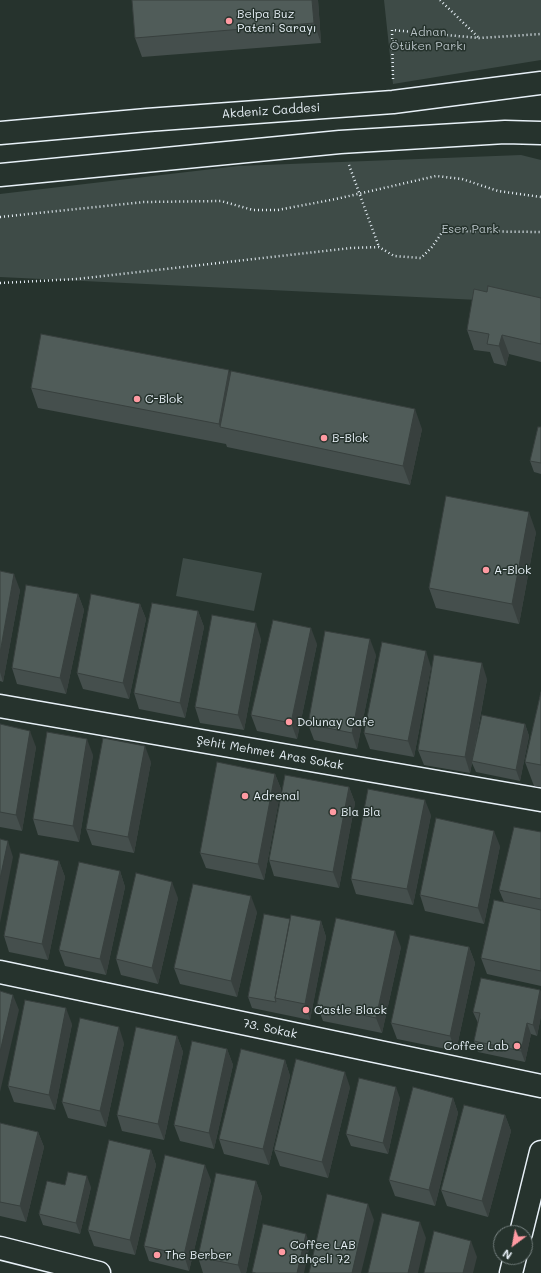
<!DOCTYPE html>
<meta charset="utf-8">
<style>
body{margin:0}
#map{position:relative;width:541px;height:1273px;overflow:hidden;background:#26332d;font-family:Mali,sans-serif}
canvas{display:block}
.north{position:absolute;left:493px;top:1225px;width:40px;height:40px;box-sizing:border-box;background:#26332d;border:1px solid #747f7e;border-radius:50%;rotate:212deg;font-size:11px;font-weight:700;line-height:16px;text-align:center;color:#e8f1f8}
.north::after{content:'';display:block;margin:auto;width:14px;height:18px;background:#ff9aa2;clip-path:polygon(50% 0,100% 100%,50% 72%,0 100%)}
</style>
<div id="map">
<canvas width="541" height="1273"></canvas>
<div class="north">N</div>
</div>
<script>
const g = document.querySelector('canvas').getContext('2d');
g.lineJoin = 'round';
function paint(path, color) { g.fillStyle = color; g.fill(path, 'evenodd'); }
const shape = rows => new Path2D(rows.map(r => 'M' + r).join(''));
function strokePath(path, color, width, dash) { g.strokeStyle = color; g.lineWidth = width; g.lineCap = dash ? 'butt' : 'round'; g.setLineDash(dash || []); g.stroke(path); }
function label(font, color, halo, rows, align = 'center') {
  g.font = font + ' Mali,sans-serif'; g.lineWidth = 3; g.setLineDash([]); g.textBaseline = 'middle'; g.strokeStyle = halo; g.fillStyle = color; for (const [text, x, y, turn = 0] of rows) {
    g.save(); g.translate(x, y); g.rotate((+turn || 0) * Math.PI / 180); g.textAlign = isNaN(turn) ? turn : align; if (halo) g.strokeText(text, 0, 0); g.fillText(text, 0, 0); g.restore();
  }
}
paint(shape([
 [384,0,541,0,541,60,393,84],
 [521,155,541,160,541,303,0,277,0,194,238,166],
 [183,558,262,573,254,611,176,596]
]), '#3e4b47');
const minor = shape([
 [0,706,541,800],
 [0,972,541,1086],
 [0,1248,99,1273]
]);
const major = shape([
 [0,133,147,120,393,102,541,83],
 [0,175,340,142,505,132,541,133],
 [521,1233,541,1152],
 [511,1273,515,1257]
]);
strokePath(minor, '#e8f1f8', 25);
strokePath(major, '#e8f1f8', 25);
strokePath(shape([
 [440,0,479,38],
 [393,79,392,30,479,38,541,34],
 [349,165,379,247],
 [0,217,144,202,221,201,253,210,278,210,336,199,436,176,462,179,498,191,541,197],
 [0,283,77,279,351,248,379,247,394,256,421,258,432,247,443,231,541,232]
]), '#e8f1f8', 2.5, [1, 3]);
strokePath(minor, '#26332d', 22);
strokePath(major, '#26332d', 22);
paint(shape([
 [132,0,318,0,321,43,142,57,135,38],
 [487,292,541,298,541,362,509,354,506,366,494,363,490,352,474,350,467,330],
 [231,374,422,429,410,485,227,447,226,444,38,408,31,388],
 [541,427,541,474,534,472,530,461],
 [536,532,519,624,436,608,429,588],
 [0,571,20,590,3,682,0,681],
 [78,594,84,610,66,694,17,684,12,668],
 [140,604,146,619,129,699,83,689,77,673],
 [198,611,204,627,185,718,139,709,134,693],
 [261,639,244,730,200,723,195,707],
 [317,644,297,739,257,731,251,715],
 [376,655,357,749,314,740,308,724],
 [431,667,414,757,370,749,364,733],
 [487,679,476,741,525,724,529,736,520,781,476,772,472,763,470,773,424,765,418,750],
 [541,692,541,787,534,786,525,762],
 [0,724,36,747,22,831,0,827],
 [93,755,79,842,38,835,33,819],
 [151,762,134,853,92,845,86,829],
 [275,774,281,789,264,880,206,868,200,853],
 [349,787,355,803,339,888,274,876,269,860],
 [431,815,413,905,356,894,351,879],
 [541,832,541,986,487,974,481,958,504,902,499,890],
 [500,846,484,924,425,911,420,895],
 [59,861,65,877,48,960,9,952,4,936],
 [120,871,125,887,106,975,65,966,59,950],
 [178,898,158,984,121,975,116,959],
 [257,912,237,997,180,984,174,968],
 [290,919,321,921,326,937,310,1020,252,1008,248,997],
 [401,947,382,1033,323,1021,317,1005],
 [469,947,475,963,456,1051,397,1039,391,1023],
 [540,990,541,993,541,1016,537,1036,531,1034,525,1062,478,1052,474,1041,478,1023,473,1012],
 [72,1024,55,1110,14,1102,8,1086],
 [177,1036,183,1052,164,1140,122,1131,117,1115],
 [124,1043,106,1127,68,1118,62,1102],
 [227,1049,233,1065,214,1149,180,1141,174,1125],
 [285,1060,290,1076,269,1165,224,1154,219,1139],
 [350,1087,328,1178,280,1166,274,1150],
 [400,1098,388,1154,351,1146,346,1134],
 [453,1098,458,1113,435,1206,395,1196,389,1180],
 [505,1115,511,1131,488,1217,447,1206,441,1190],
 [0,1123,38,1132,44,1147,26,1222,0,1216],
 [151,1150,156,1165,135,1255,94,1246,88,1230],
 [211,1180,189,1271,149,1261,144,1246],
 [256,1181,262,1197,246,1273,203,1273,198,1257],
 [65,1185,91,1187,80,1234,43,1225,39,1214]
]), '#454f4d');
paint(shape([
 [312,0,318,0,321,43,314,23],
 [502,335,509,354,506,366,499,346],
 [229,370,236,390,220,427,219,424],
 [415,409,422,429,410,485,403,466],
 [529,512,536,532,519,624,512,604],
 [14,574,20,590,3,682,0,672,0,653],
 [78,594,84,610,66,694,60,678],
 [140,604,146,619,129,699,123,683],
 [198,611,204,627,185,718,180,703],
 [256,623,261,639,244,730,238,715],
 [311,628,317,644,297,739,291,723],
 [370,639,376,655,357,749,352,733],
 [426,651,431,667,414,757,408,741],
 [482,663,487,679,472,761,472,763,470,773,465,757],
 [525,724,529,736,520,781,516,770],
 [30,731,36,747,22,831,16,815],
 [87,739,93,755,79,842,73,826],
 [145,746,151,762,134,853,128,837],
 [275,774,281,789,264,880,258,864],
 [349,787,355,803,339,888,333,872],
 [425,800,431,815,413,905,407,889],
 [494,831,500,846,484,924,478,908],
 [8,841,13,857,0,923,0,879],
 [59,861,65,877,48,960,42,944],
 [120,871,125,887,106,975,100,959],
 [172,882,178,898,158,984,152,968],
 [251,896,257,912,237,997,231,981],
 [321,921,326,937,310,1020,305,1004],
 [395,931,401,947,382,1033,376,1018],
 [469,947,475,963,456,1051,450,1036],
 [540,990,541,993,541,1016,537,1036,533,1025],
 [13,995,19,1010,0,1092,0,1052],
 [66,1008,72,1024,55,1110,49,1095],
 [527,1023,531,1034,525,1062,521,1051],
 [119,1027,124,1043,106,1127,100,1111],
 [177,1036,183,1052,164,1140,158,1124],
 [227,1049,233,1065,214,1149,209,1133],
 [285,1060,290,1076,269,1165,263,1149],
 [345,1072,350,1087,328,1178,322,1162],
 [396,1087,400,1098,388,1154,383,1143],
 [453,1098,458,1113,435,1206,429,1190],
 [505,1115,511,1131,488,1217,482,1201],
 [38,1132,44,1147,26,1222,20,1206],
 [151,1150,156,1165,135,1255,130,1240],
 [205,1165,211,1180,189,1271,184,1255],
 [87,1176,91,1187,80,1234,76,1223],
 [256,1181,262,1197,246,1273,241,1273,238,1265],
 [368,1204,374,1220,361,1273,352,1273],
 [420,1222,426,1238,418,1273,408,1273],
 [306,1234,310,1245,304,1273,297,1273],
 [471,1241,477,1257,473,1273,463,1273]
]), '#38403e');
const building = shape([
 [132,0,312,0,314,23,135,38,132,0],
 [488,286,541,298,541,344,502,335,499,346,487,344,489,334,467,330,474,289,487,292,488,286],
 [41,334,229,370,219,424,31,388,41,334],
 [231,371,415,409,403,466,220,427,231,371],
 [538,427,541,427,541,463,530,461,538,427],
 [446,496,529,512,512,604,429,588,446,496],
 [0,571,14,574,0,653,0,571],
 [26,585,78,594,60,678,12,668,26,585],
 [91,594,140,604,123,683,77,673,91,594],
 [152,603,198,611,180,703,134,693,152,603],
 [212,615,256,623,238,715,195,707,212,615],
 [273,620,311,628,291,723,251,715,273,620],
 [325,631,370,639,352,733,308,724,325,631],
 [382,642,426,651,408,741,364,733,382,642],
 [434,655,482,663,465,757,418,750,434,655],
 [541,692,541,765,525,762,541,692],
 [482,715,525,724,516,770,472,761,482,715],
 [0,724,30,731,16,815,0,812,0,724],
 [47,732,87,739,73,826,33,819,47,732],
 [103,738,145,746,128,837,86,829,103,738],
 [217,762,275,774,258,864,200,853,217,762],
 [285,775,349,787,333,872,269,860,285,775],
 [368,789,425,800,407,889,351,879,368,789],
 [436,818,494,831,478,908,420,895,436,818],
 [514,827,541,832,541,899,499,890,514,827],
 [0,839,8,841,0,879,0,839],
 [20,853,59,861,42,944,4,936,20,853],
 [79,862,120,871,100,959,59,950,79,862],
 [136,873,172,882,152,968,116,959,136,873],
 [193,884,251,896,231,981,174,968,193,884],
 [494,900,541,910,541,971,481,958,494,900],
 [264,914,290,919,275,998,276,1002,248,997,264,914],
 [291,915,321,921,305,1004,275,998,291,915],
 [336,918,395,931,376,1018,317,1005,336,918],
 [410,935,469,947,450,1036,391,1023,410,935],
 [481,978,540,990,533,1025,527,1023,521,1051,474,1041,480,1013,473,1012,481,978],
 [0,991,13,995,0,1052,0,991],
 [25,1000,66,1008,49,1095,8,1086,25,1000],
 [80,1018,119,1027,100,1111,62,1102,80,1018],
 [136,1027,177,1036,158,1124,117,1115,136,1027],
 [192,1041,227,1049,209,1133,174,1125,192,1041],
 [241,1049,285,1060,263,1149,219,1139,241,1049],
 [296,1059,345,1072,322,1162,274,1150,296,1059],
 [359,1078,396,1087,383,1143,346,1134,359,1078],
 [413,1087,453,1098,429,1190,389,1180,413,1087],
 [464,1105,505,1115,482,1201,441,1190,464,1105],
 [0,1123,38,1132,20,1206,0,1202,0,1123],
 [109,1140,151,1150,130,1240,88,1230,109,1140],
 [165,1155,205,1165,184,1255,144,1246,165,1155],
 [68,1172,87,1176,76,1223,39,1214,47,1181,65,1185,68,1172],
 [216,1173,256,1181,238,1265,198,1257,216,1173],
 [327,1194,368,1204,352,1273,309,1273,327,1194],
 [382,1213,420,1222,408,1273,368,1273,382,1213],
 [263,1224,306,1234,297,1273,256,1273,252,1272,263,1224],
 [434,1231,471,1241,463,1273,424,1273,434,1231]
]);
paint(building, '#505c59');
strokePath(building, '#38403e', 1);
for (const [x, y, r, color] of [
 [229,21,4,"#ff9aa2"],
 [137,399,4,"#ff9aa2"],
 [324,438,4,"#ff9aa2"],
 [486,570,4,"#ff9aa2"],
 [289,722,4,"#ff9aa2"],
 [245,796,4,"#ff9aa2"],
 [333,812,4,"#ff9aa2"],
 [306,1010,4,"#ff9aa2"],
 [517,1046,4,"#ff9aa2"],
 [282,1252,4,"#ff9aa2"],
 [157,1255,4,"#ff9aa2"]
]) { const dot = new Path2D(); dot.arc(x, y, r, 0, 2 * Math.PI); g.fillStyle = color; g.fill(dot); strokePath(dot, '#26332d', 1.5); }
label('12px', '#e8f1f8', '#26332d', [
 ["Belpa Buz",237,14],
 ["Pateni Sarayı",237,28],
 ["C-Blok",145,399],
 ["B-Blok",332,438],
 ["A-Blok",494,570],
 ["Dolunay Cafe",297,722],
 ["Adrenal",253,796],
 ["Bla Bla",341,812],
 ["Castle Black",314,1010],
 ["Coffee Lab",509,1046,"right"],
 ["Coffee LAB",290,1245],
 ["Bahçeli 72",290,1259],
 ["The Berber",165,1255]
], 'left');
label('12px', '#b5bfc3', '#26332d', [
 ["Adnan",428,32],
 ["Ötüken Parkı",428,46],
 ["Eser Park",470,229]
]);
label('12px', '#e8f1f8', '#26332d', [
 ["Akdeniz Caddesi",271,111,-4],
 ["Şehit Mehmet Aras Sokak",270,753,10],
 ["73. Sokak",270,1029,12]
]);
</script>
